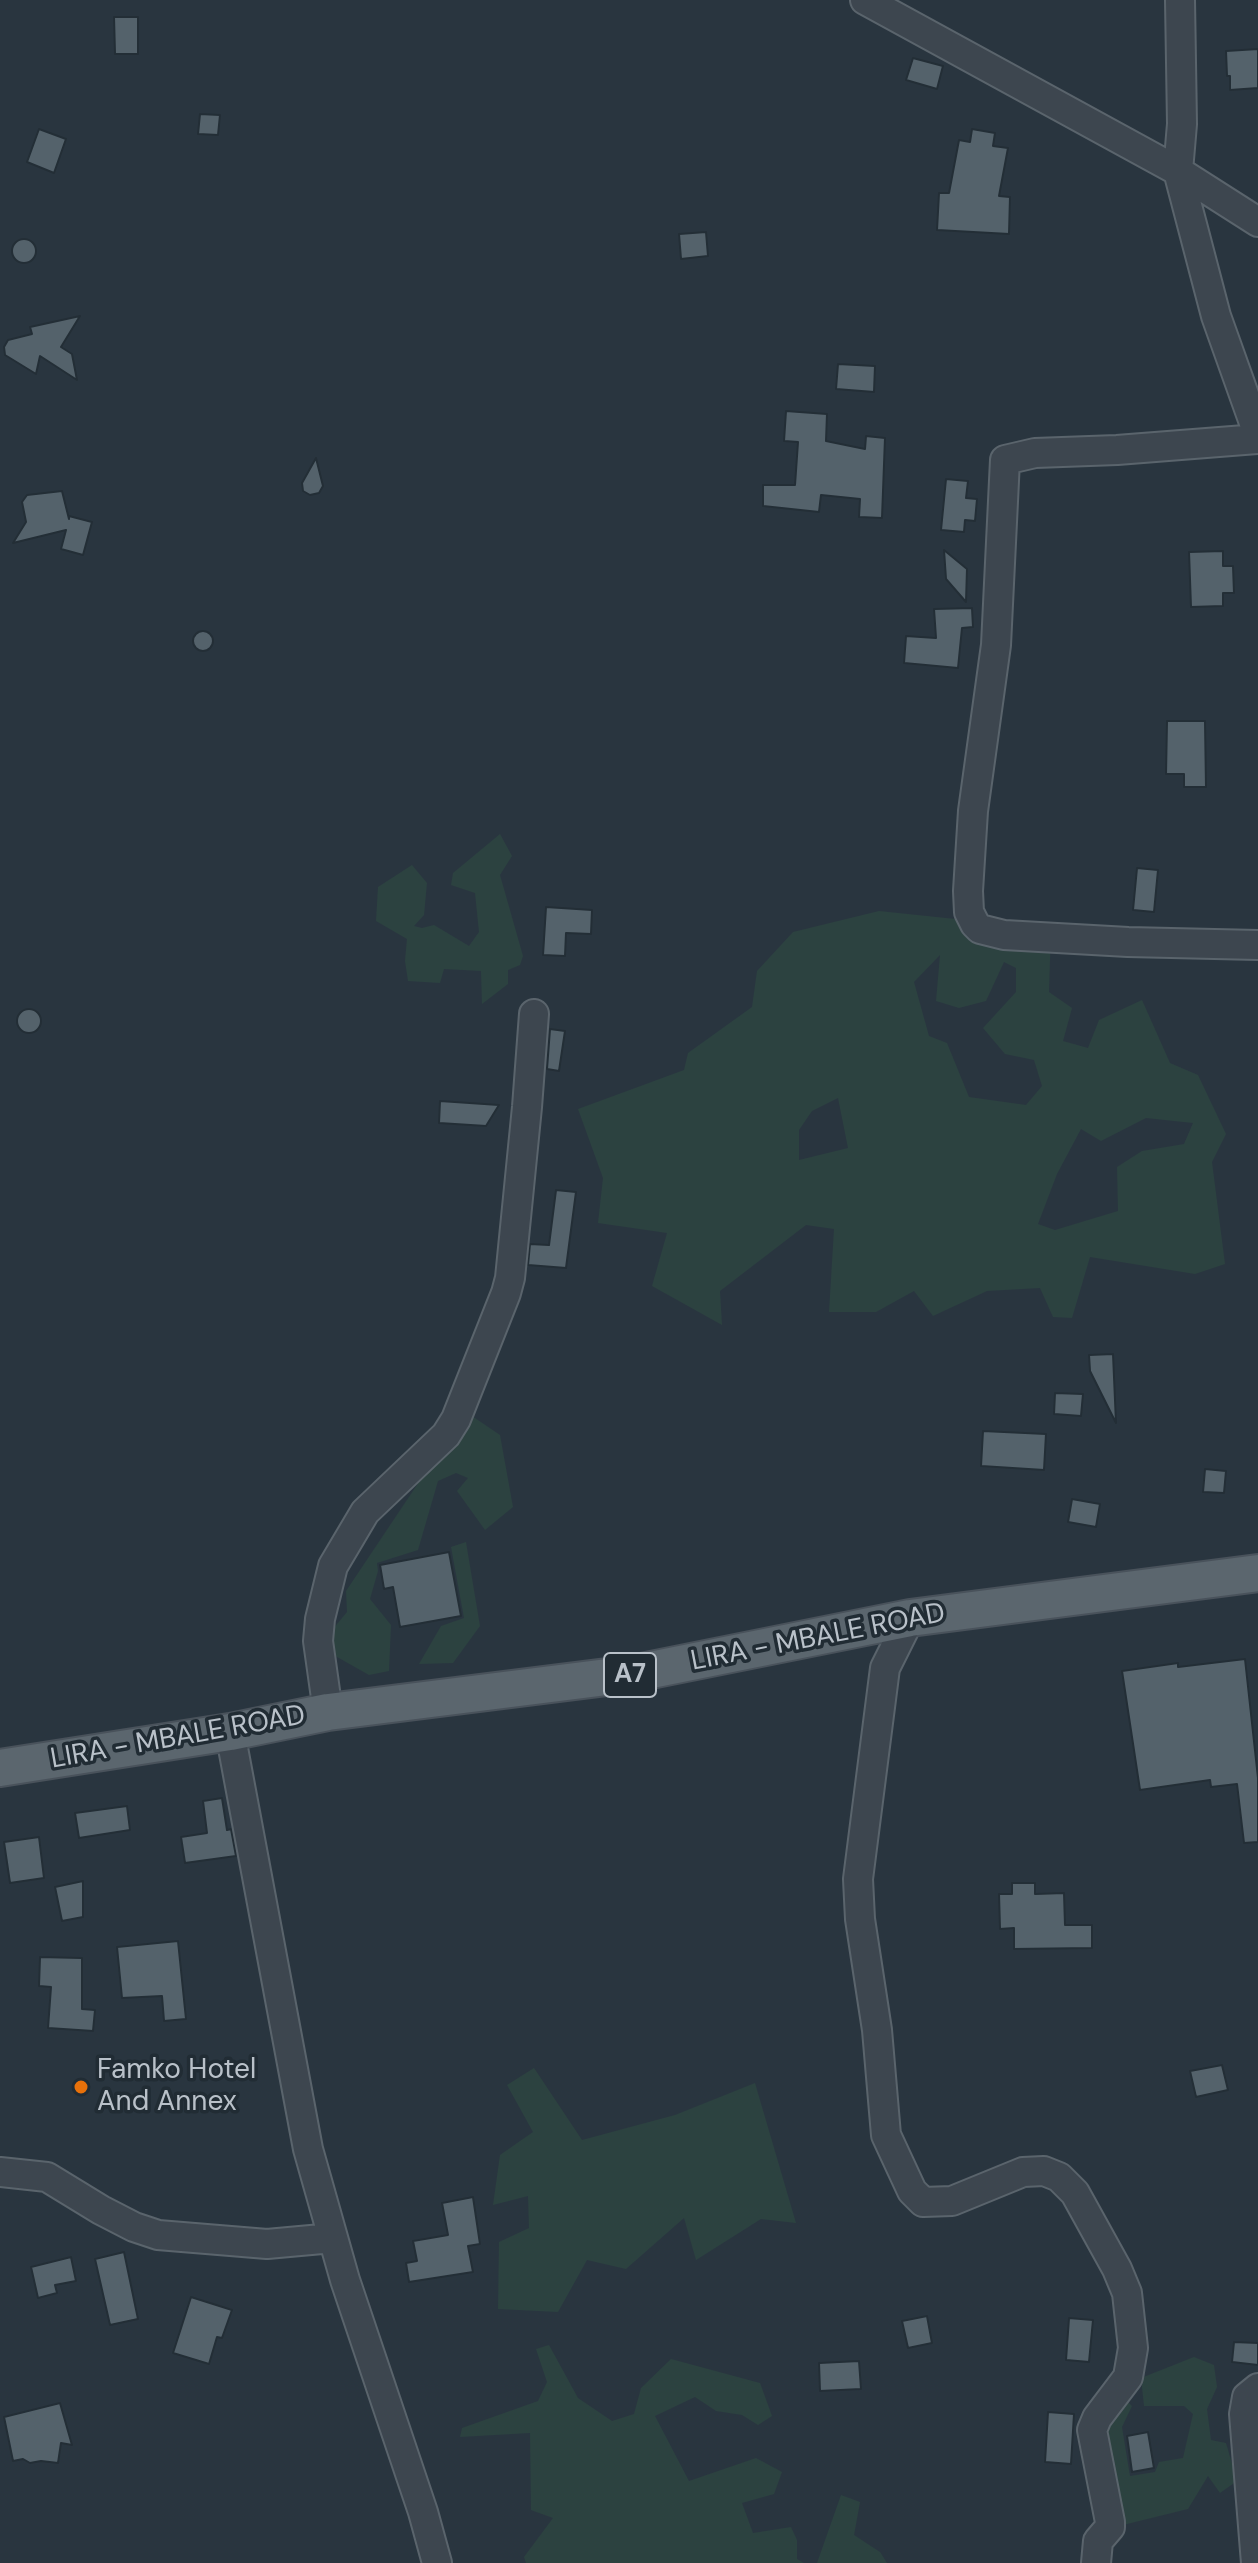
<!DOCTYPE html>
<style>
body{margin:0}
canvas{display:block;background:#29353f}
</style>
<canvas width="1258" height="2563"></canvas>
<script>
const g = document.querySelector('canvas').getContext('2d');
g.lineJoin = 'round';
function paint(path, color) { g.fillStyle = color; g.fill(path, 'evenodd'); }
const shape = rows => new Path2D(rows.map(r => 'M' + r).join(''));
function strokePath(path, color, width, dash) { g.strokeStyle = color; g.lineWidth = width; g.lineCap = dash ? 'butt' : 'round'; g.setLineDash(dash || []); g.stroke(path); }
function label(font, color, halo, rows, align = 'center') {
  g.font = font + ' "DM Sans",sans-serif'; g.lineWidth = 7; g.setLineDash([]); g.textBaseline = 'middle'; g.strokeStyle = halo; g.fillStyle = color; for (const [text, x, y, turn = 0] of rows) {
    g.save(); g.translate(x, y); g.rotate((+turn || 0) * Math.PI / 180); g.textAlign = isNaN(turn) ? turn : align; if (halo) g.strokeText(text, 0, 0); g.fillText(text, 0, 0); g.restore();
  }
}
paint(shape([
 [500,834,512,856,500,875,523,956,520,965,508,970,508,984,482,1004,481,971,444,969,440,983,408,981,405,961,407,939,376,921,378,887,412,865,427,883,424,915,414,926,422,928,434,925,469,946,479,932,475,893,451,885,453,873],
 [879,911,1051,929,1049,992,1072,1008,1063,1041,1088,1048,1099,1020,1142,1000,1170,1063,1198,1075,1226,1134,1212,1162,1225,1264,1195,1274,1090,1257,1072,1318,1053,1317,1040,1288,987,1291,933,1316,914,1291,876,1312,829,1312,834,1229,806,1225,720,1291,722,1325,652,1286,667,1233,598,1223,603,1178,578,1109,684,1070,688,1053,752,1007,757,971,793,932],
 [940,955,936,1001,959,1008,986,1001,1004,962,1016,968,1016,992,983,1028,1005,1054,1034,1060,1042,1086,1026,1105,969,1097,947,1043,929,1036,914,982],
 [838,1098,848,1148,799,1160,799,1130,812,1111],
 [1146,1118,1193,1123,1184,1144,1142,1151,1117,1167,1118,1211,1055,1230,1038,1224,1057,1174,1081,1129,1101,1141],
 [472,1416,500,1435,513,1507,485,1530,457,1491,468,1478,456,1473,438,1481,418,1550,377,1563,378,1571,370,1599,391,1625,389,1671,369,1675,330,1653,328,1635,347,1612,346,1591,435,1458],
 [466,1542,480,1626,453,1663,419,1664,441,1626,464,1618,451,1547],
 [534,2068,582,2140,675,2115,755,2083,796,2223,761,2219,696,2260,684,2218,626,2269,587,2260,558,2312,498,2309,499,2242,529,2228,528,2196,493,2205,500,2155,533,2132,507,2085],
 [549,2345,578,2398,612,2421,634,2414,641,2388,671,2359,760,2383,772,2416,758,2425,742,2415,716,2411,695,2397,655,2416,689,2481,756,2458,782,2472,774,2494,742,2503,753,2533,791,2527,797,2540,797,2559,804,2563,526,2563,524,2557,553,2518,531,2510,530,2433,460,2437,462,2428,538,2401,547,2382,536,2349],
 [1194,2357,1214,2365,1217,2387,1207,2409,1211,2440,1226,2443,1237,2481,1220,2493,1208,2476,1188,2509,1123,2525,1099,2426,1123,2397,1132,2406,1122,2427,1130,2476,1155,2472,1159,2462,1183,2458,1193,2414,1184,2406,1144,2406,1141,2378],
 [841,2495,860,2502,854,2535,880,2552,887,2563,817,2563]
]), '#2c4240');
const building = shape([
 [114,17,138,17,138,54,115,54,114,17],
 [1258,49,1258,88,1230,90,1230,76,1227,76,1226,51,1258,49],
 [913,58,943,66,937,89,906,80,913,58],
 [200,114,220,115,218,135,198,134,200,114],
 [39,129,66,139,54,173,27,162,39,129],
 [972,129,995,133,993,146,1008,148,999,196,1010,197,1009,234,937,230,939,193,949,193,959,140,970,142,972,129],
 [706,232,708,256,681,259,679,234,706,232],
 '12 251a12 12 0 1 1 24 0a12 12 0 1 1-24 0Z',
 [80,316,61,347,72,354,77,380,40,356,36,374,5,355,4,347,8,340,32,334,30,327,80,316],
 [838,364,875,366,874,392,836,389,838,364],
 [786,411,827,414,826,441,865,449,866,436,885,438,882,518,859,517,860,499,821,495,819,512,763,506,763,485,795,485,798,442,784,441,786,411],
 [316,458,323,486,319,493,310,495,303,491,302,483,316,458],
 [946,479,968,481,966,498,977,499,975,521,965,520,964,532,941,530,946,479],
 [62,491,69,519,69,516,92,522,83,555,61,549,66,530,13,543,26,522,22,502,27,495,62,491],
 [944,550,967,569,966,602,946,579,944,550],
 [1223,551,1223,566,1233,566,1234,593,1223,593,1223,606,1191,607,1189,552,1223,551],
 [972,608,973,627,962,628,958,668,904,663,906,636,936,638,934,609,972,608],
 '193 641a10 10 0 1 1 20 0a10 10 0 1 1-20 0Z',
 [1167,721,1205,721,1206,787,1184,787,1184,774,1166,774,1167,721],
 [1137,868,1158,870,1154,912,1133,910,1137,868],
 [546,907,592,910,591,934,566,933,565,956,543,955,546,907],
 '17 1021a12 12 0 1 1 24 0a12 12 0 1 1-24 0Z',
 [550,1029,565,1031,559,1071,547,1069,550,1029],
 [440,1101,499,1105,486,1126,439,1123,440,1101],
 [556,1190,576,1192,566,1268,528,1265,530,1244,549,1245,556,1190],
 [1113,1354,1116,1423,1090,1371,1089,1355,1113,1354],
 [1055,1393,1083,1394,1081,1416,1054,1414,1055,1393],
 [983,1431,1046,1434,1044,1470,981,1466,983,1431],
 [1205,1469,1226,1471,1224,1493,1203,1492,1205,1469],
 [1072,1499,1100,1504,1096,1527,1068,1522,1072,1499],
 [449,1552,461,1616,400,1627,393,1587,384,1589,380,1565,449,1552],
 [1245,1659,1258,1778,1258,1842,1244,1843,1237,1784,1211,1787,1210,1780,1140,1790,1122,1671,1178,1663,1178,1667,1245,1659],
 [222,1798,227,1830,231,1829,236,1856,185,1863,181,1837,207,1833,203,1801,222,1798],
 [127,1806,130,1830,79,1838,75,1813,127,1806],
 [39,1837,44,1878,10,1883,4,1842,39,1837],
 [83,1881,83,1917,62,1921,55,1887,83,1881],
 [1012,1883,1035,1883,1035,1894,1064,1893,1065,1925,1092,1925,1092,1948,1014,1949,1014,1928,1000,1929,999,1894,1012,1894,1012,1883],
 [178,1941,186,2019,164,2021,162,1996,122,1998,117,1947,178,1941],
 [40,1957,82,1958,82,2009,95,2010,93,2031,48,2028,51,1987,39,1986,40,1957],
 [1222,2065,1228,2090,1196,2097,1190,2071,1222,2065],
 [473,2197,480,2244,468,2246,473,2272,409,2282,406,2263,417,2261,413,2241,448,2235,442,2203,473,2197],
 [124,2252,138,2319,110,2325,95,2259,124,2252],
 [71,2257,76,2281,55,2285,57,2293,38,2298,31,2267,71,2257],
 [191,2297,232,2310,222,2338,217,2337,209,2364,173,2353,191,2297],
 [927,2316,932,2343,908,2348,902,2321,927,2316],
 [1069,2318,1093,2320,1089,2362,1066,2360,1069,2318],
 [1234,2342,1258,2343,1258,2365,1232,2362,1234,2342],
 [859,2361,861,2389,820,2391,819,2363,859,2361],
 [60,2403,72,2445,61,2443,58,2463,41,2461,30,2463,23,2459,13,2461,4,2417,60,2403],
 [1048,2412,1074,2414,1071,2464,1045,2462,1048,2412],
 [1148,2432,1154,2468,1132,2472,1127,2436,1148,2432]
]);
paint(building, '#54626b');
strokePath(building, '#232e36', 2);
const minor = shape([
 [865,0,1178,171,1258,222],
 [1180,0,1182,124,1178,171,1216,316,1258,434],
 [1258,439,1117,450,1035,453,1005,460,996,645,973,811,968,891,969,912,975,924,980,929,1004,935,1128,942,1258,945],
 [910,1618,885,1668,858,1879,860,1919,877,2030,886,2135,912,2191,923,2202,952,2201,1023,2172,1044,2171,1059,2177,1075,2193,1117,2269,1127,2293,1133,2348,1128,2377,1097,2418,1092,2430,1110,2522,1110,2527,1098,2541,1096,2563],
 [328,1712,318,1641,320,1619,333,1566,365,1512,446,1435,456,1419,506,1293,510,1278,527,1107,534,1014],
 [230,1732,308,2149,345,2280,423,2512,437,2563],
 [0,2172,47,2177,101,2210,134,2227,158,2235,267,2244,333,2238],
 [1256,2563,1244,2414,1247,2397,1258,2388]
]);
const major = shape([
 [0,1768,230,1732,328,1712,631,1674,910,1618,1258,1573]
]);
strokePath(minor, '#5a646c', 32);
strokePath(major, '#49525b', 40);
strokePath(minor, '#3d464f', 28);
strokePath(major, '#5b666e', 36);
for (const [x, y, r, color] of [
 [81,2087,8,"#e8710a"]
]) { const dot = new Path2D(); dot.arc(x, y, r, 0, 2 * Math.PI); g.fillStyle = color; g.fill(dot); strokePath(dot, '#212c34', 3); }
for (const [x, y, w] of [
 [630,1675,52]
]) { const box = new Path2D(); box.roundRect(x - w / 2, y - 22, w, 44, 6); g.fillStyle = '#212c34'; g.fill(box); strokePath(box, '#b9c1c9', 2); }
label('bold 26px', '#b9c1c9', null, [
 ["A7",630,1675]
]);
label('28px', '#b9c1c9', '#212c34', [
 ["LIRA - MBALE ROAD",818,1638,-11],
 ["LIRA - MBALE ROAD",178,1738,-10]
]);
label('28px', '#b9c1c9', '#212c34', [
 ["Famko Hotel",97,2071],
 ["And Annex",97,2103]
], 'left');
</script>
